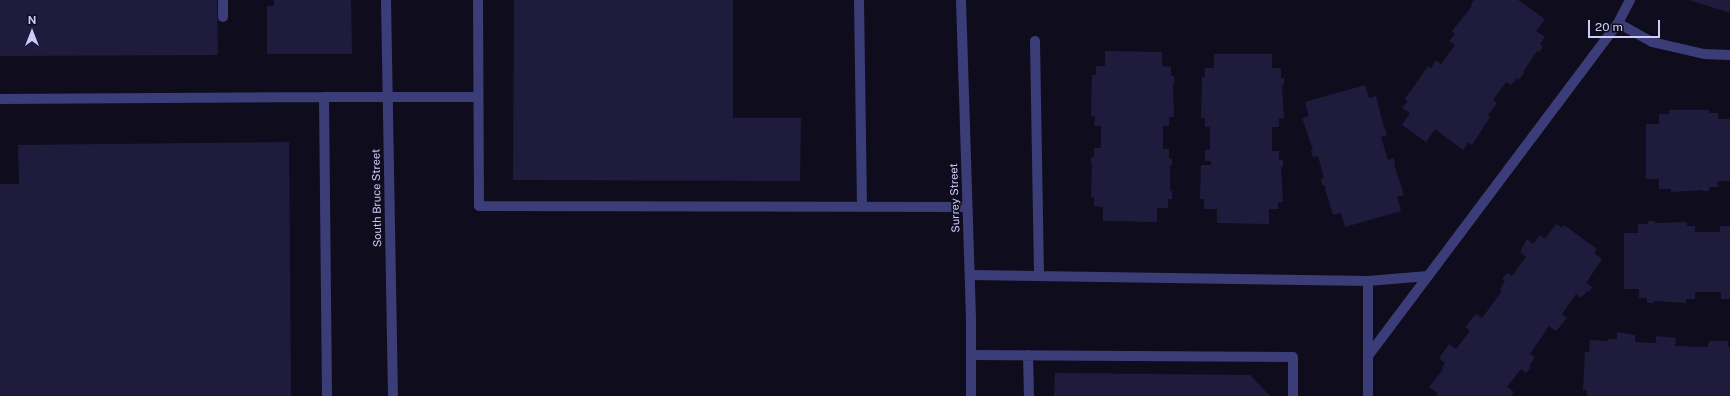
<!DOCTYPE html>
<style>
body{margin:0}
#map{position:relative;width:1730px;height:396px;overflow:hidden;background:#0f0d1d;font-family:"Public Sans",sans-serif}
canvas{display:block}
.north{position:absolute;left:12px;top:12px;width:40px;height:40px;-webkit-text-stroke:3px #0f0d1d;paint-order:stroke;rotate:0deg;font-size:11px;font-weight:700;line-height:16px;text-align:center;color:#cfccfb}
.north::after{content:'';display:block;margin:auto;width:14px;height:18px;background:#cfccfb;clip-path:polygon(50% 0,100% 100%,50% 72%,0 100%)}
.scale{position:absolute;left:1588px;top:20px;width:72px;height:18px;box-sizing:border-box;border:2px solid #cfccfb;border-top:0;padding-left:5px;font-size:12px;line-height:14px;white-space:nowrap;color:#cfccfb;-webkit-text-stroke:3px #0f0d1d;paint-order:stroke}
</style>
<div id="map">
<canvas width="1730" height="396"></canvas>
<div class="north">N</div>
<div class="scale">20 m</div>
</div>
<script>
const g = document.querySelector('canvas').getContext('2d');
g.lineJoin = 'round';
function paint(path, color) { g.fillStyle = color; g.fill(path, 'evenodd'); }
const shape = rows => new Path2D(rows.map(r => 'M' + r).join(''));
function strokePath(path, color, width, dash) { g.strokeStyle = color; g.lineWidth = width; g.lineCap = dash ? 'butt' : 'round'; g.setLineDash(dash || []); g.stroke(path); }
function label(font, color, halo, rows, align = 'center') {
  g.font = font + ' "Public Sans",sans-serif'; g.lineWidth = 3.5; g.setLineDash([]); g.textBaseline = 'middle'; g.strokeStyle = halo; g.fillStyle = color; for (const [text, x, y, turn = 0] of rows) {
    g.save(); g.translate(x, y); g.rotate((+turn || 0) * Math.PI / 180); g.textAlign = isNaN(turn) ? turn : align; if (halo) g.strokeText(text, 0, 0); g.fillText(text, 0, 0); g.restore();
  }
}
paint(shape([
 [0,0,217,0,218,55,0,56],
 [274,0,351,0,352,54,267,54,267,6,274,6],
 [514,0,733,0,733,118,801,118,800,181,513,180],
 [1474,0,1518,0,1545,19,1536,31,1545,37,1540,44,1543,46,1539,52,1537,51,1523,72,1524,73,1519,80,1517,78,1511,85,1506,82,1493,100,1497,103,1488,115,1490,117,1472,145,1468,142,1463,150,1435,129,1426,142,1402,125,1410,113,1402,108,1408,101,1404,99,1410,92,1428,66,1431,68,1436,60,1441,64,1455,45,1449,41,1455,34,1452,31,1472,6,1471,4],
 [1689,0,1730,0,1730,13],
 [1105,51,1162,52,1162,66,1171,67,1171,76,1174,76,1174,84,1173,84,1174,117,1169,117,1169,126,1163,126,1163,149,1169,149,1169,159,1172,159,1172,165,1170,165,1170,191,1172,191,1172,199,1168,199,1168,208,1157,208,1157,222,1103,221,1103,207,1094,206,1094,197,1091,197,1092,164,1091,164,1091,157,1094,157,1094,148,1101,148,1101,126,1094,126,1095,116,1091,116,1092,75,1096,75,1096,66,1105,66],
 [1214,54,1272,54,1272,68,1281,68,1281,78,1284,78,1284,85,1282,85,1284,118,1279,118,1279,127,1272,127,1272,151,1279,151,1279,160,1283,160,1283,167,1281,167,1283,202,1278,202,1278,209,1269,209,1269,224,1217,223,1217,209,1204,209,1204,199,1200,199,1201,165,1211,165,1211,161,1205,161,1205,150,1210,150,1210,127,1205,127,1205,118,1201,118,1202,77,1205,77,1205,68,1214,68],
 [1365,85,1369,98,1376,96,1384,128,1385,128,1387,135,1381,137,1388,160,1394,158,1395,164,1394,164,1404,195,1397,197,1401,211,1345,227,1341,213,1333,215,1324,185,1322,185,1321,178,1324,178,1318,156,1313,157,1311,150,1313,150,1302,118,1309,116,1305,102],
 [1669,110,1709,110,1709,113,1718,113,1718,119,1730,119,1730,181,1718,181,1718,187,1709,187,1709,191,1702,191,1702,190,1671,192,1671,189,1659,189,1659,179,1646,179,1646,124,1659,124,1659,114,1669,114],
 [289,142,291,396,0,396,0,184,19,184,18,145],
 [1648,221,1655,221,1655,223,1687,222,1687,226,1695,226,1695,232,1720,232,1720,226,1730,226,1730,299,1721,299,1721,292,1695,292,1695,299,1686,299,1686,303,1654,301,1654,303,1647,303,1647,298,1639,298,1639,289,1624,289,1624,233,1638,233,1638,224,1648,224],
 [1556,224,1562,228,1564,225,1597,249,1594,253,1602,259,1586,283,1592,287,1589,292,1587,291,1581,298,1576,294,1562,314,1567,318,1556,331,1549,326,1530,354,1535,357,1529,366,1531,367,1526,373,1521,369,1507,387,1514,392,1511,396,1437,396,1436,395,1438,393,1429,387,1443,369,1442,367,1445,363,1439,358,1449,344,1456,349,1470,331,1465,327,1476,314,1482,318,1502,291,1500,289,1505,281,1502,279,1507,273,1512,276,1526,257,1520,252,1527,239,1533,244,1540,235,1545,239],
 [1617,332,1635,335,1635,342,1656,343,1656,336,1676,338,1675,346,1708,347,1709,341,1728,341,1728,347,1730,347,1730,396,1587,396,1587,390,1583,390,1585,352,1589,352,1590,340,1608,341,1608,339,1617,339],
 [1055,373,1250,375,1270,396,1054,396]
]), '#1f1b3c');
strokePath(shape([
 [223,0,223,17],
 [478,0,479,206,967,207],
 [859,0,862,206],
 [1618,23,1630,0],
 [1035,41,1039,276],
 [0,99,324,97],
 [970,275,1368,281,1428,276],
 [971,355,1293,357,1293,396],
 [1028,355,1029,396],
 [1368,356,1618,23,1652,42,1704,54,1730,55],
 [327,396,324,97,478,97],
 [1368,396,1368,281]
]), '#3b3d78', 10);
strokePath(shape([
 [386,0,393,396],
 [961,0,971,318,971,396]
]), '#3b3d78', 10);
label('11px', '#cfccfb', '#0f0d1d', [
 ["South Bruce Street",377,198,-91],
 ["Surrey Street",955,198,-92]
]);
</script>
